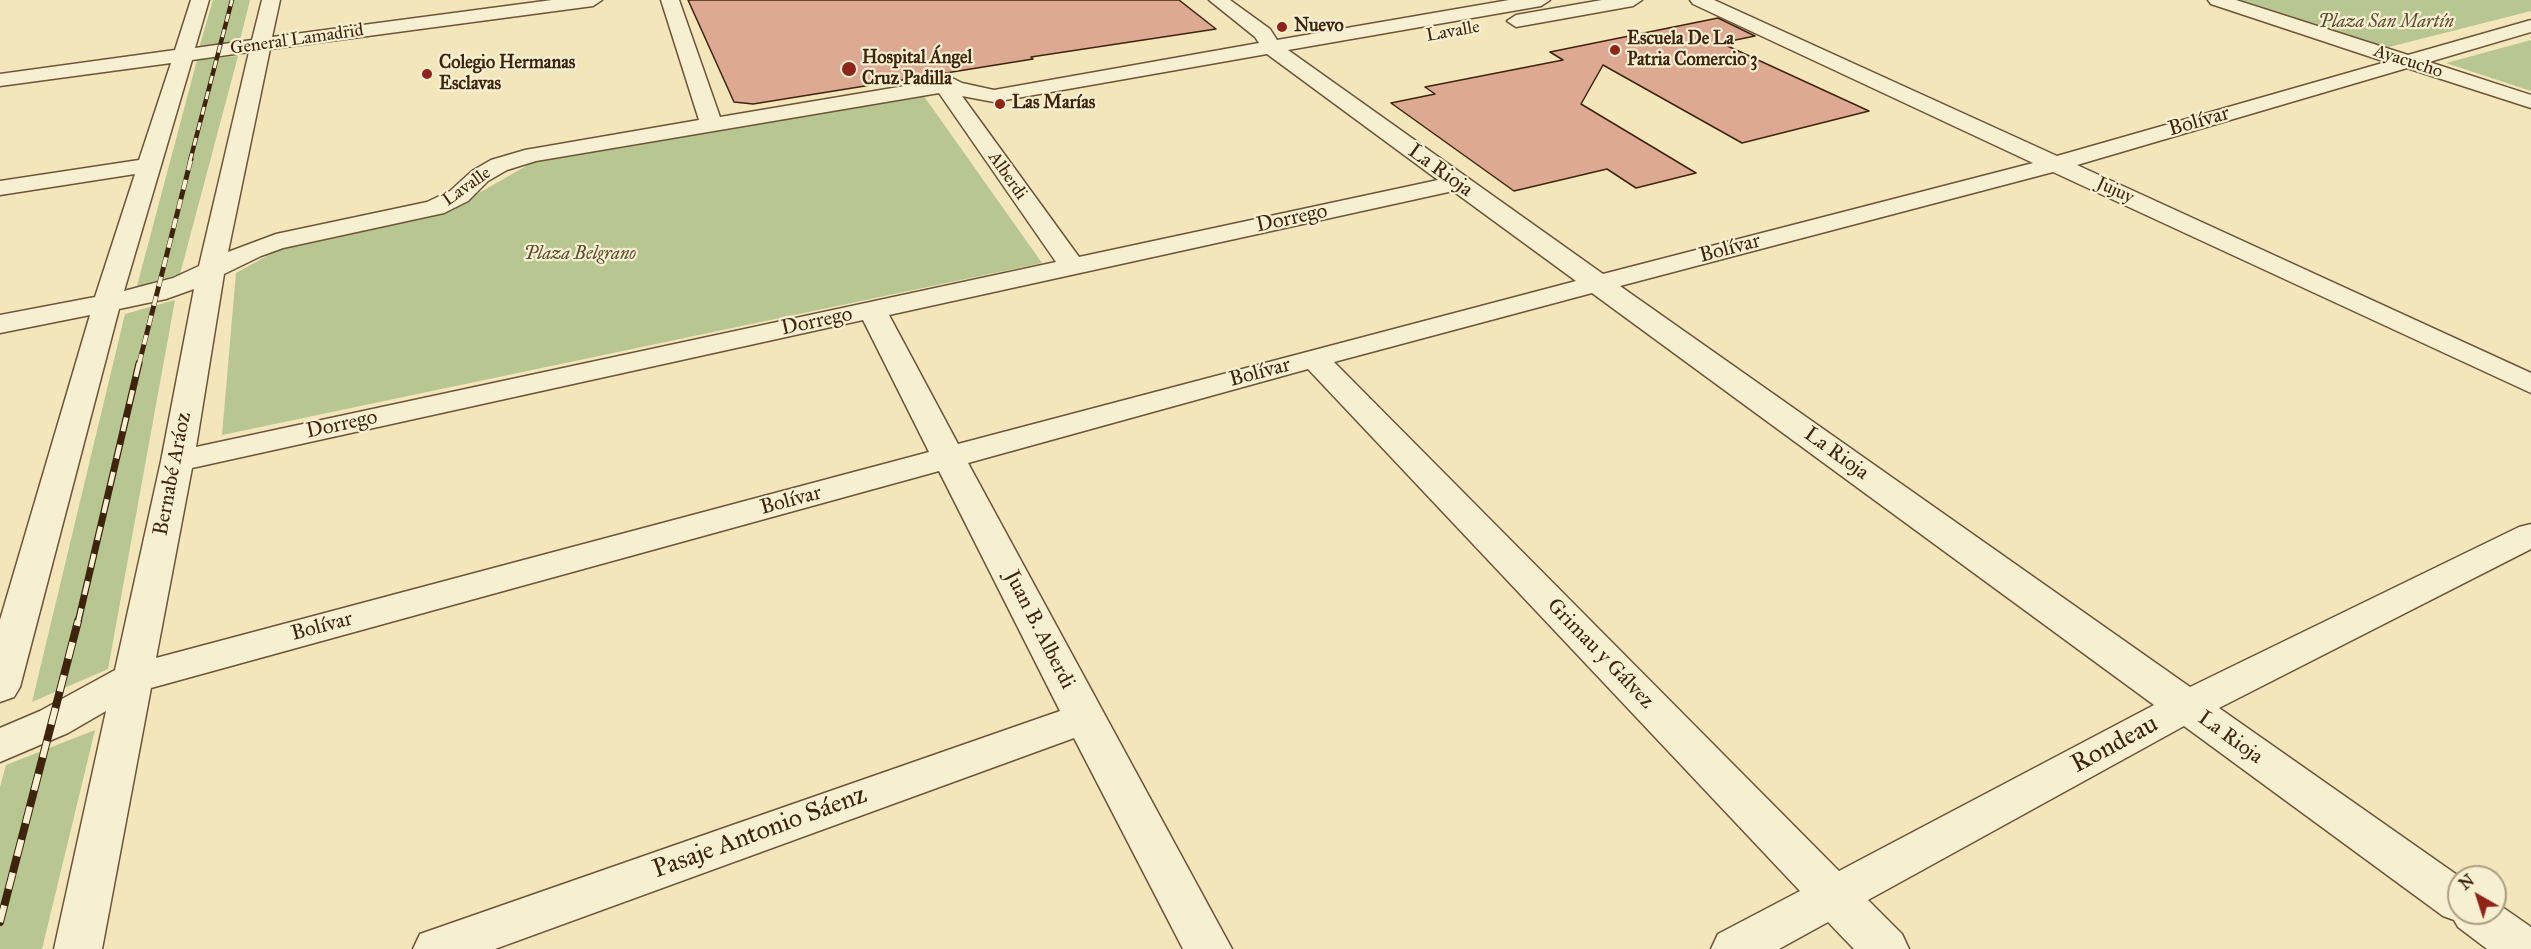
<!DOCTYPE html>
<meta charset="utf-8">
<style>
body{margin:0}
#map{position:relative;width:2531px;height:949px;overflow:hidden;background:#f2e6ba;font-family:"IM FELL Great Primer",serif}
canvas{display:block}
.north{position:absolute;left:2447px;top:865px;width:60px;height:60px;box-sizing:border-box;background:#f7efd2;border:2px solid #ad9e83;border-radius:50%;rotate:321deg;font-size:16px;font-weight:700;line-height:24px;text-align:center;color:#3f240d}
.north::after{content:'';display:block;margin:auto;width:21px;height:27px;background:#8f2418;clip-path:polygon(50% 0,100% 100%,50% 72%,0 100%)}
</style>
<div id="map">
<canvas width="2531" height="949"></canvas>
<div class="north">N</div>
</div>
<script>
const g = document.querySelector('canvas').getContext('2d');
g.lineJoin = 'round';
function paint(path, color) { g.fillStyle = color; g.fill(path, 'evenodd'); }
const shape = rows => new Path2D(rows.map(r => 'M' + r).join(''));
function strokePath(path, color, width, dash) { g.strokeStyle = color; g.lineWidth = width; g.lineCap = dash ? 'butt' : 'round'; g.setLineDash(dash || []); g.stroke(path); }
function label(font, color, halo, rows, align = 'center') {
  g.font = font + ' "IM FELL Great Primer",serif'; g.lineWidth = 4.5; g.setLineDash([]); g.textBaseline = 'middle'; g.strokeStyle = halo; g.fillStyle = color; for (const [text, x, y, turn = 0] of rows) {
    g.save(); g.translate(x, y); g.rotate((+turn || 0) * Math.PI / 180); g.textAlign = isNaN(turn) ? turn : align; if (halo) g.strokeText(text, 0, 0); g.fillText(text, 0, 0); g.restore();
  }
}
paint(shape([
 [213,0,250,0,239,44,199,48],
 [2240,0,2531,0,2531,11,2385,48],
 [2531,40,2531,91,2446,63,2450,62],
 [238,56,180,274,137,286,197,60],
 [921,92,1042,263,222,435,236,273,285,246,442,214,542,157],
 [175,300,108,669,32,702,125,314],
 [95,730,42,949,0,949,0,787,6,765]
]), '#b8c691');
const building = shape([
 [688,0,1179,0,1216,29,1031,57,1033,59,753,104,734,102,688,0],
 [1718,18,1755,36,1721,43,1869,111,1742,143,1603,65,1581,104,1696,173,1636,188,1607,169,1514,191,1391,103,1435,94,1425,87,1563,60,1550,52,1718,18]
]);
paint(building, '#dda993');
strokePath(building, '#3f240d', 1.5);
const minor = shape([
 [191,0,209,0,195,48,252,40,262,0,280,0,272,37,552,0,602,0,593,6,270,49,228,252,276,234,427,202,450,191,472,171,491,160,525,150,699,120,661,0,679,0,720,117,952,78,962,83,994,90,1259,43,1255,37,1209,0,1230,0,1270,29,1277,40,1509,0,1550,0,1541,6,1288,50,1603,274,2033,163,1693,4,1690,0,1714,0,2057,156,2386,62,2211,4,2208,0,2236,0,2408,55,2531,20,2531,32,2429,62,2531,95,2531,108,2407,68,2077,165,2531,373,2531,393,2053,172,1620,286,2190,687,2519,527,2531,524,2531,549,2219,708,2460,877,2459,913,2495,913,2495,902,2531,927,2531,949,2487,949,2458,927,2454,920,2443,916,2184,726,1868,900,1902,934,1909,949,1854,949,1828,922,1779,949,1711,949,1718,934,1800,891,1308,369,968,463,1232,949,1183,949,1074,738,495,949,413,949,420,934,1060,711,939,471,151,688,102,949,54,949,106,711,68,733,0,762,0,728,40,711,115,670,161,461,194,289,166,299,119,309,20,687,14,697,0,702,0,620,90,315,0,333,0,315,95,297,135,174,0,195,0,181,139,160,171,63,0,86,0,74,175,50,191,0],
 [249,52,199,266,173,278,124,291,192,60,249,52],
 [1267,54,1438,180,1079,257,962,96,994,102,1267,54],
 [939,93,1056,262,196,447,224,274,261,256,283,248,444,213,468,201,488,181,507,170,536,161,939,93],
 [1453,191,1576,281,958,444,889,315,1453,191],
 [1592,293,2154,705,1839,871,1334,362,1592,293],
 [863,320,929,452,156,658,192,468,863,320],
 [1602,0,1642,0,1633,6,1516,27,1507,21,1516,15,1602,0]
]);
strokePath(minor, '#6c5438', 3);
paint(minor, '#f7efd2');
const railFar3 = shape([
 [190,161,232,0]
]);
const railFar2 = shape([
 [139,364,191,159]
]);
const railFar1 = shape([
 [78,622,139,363]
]);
const rail = shape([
 [0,922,78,621]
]);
strokePath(railFar3, '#3f240d', 4.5);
strokePath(railFar2, '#3f240d', 5);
strokePath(railFar1, '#3f240d', 7);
strokePath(rail, '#3f240d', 8);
strokePath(railFar3, '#f7efd2', 3, [8]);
strokePath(railFar2, '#f7efd2', 4, [10]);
strokePath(railFar1, '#f7efd2', 4.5, [14]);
strokePath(rail, '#f7efd2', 6, [17]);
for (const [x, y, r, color] of [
 [1282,27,6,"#8f2418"],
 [1615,50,6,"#8f2418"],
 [849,69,8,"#8f2418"],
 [427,74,6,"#8f2418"],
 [1000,104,6,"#8f2418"]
]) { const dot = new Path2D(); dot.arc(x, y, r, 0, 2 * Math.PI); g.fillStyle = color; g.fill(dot); strokePath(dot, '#f7efd2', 2); }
label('italic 18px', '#5d4c2e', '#f7efd2', [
 ["Plaza San Martín",2386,23],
 ["Plaza Belgrano",580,255]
]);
label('bold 18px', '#3f240d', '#f7efd2', [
 ["Nuevo",1294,27],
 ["Escuela De La",1627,40],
 ["Patria Comercio 3",1627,61],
 ["Hospital Ángel",862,59],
 ["Cruz Padilla",862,80],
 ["Colegio Hermanas",439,64],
 ["Esclavas",439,85],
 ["Las Marías",1012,104]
], 'left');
label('18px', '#3f240d', '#f7efd2', [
 ["Lavalle",1453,32,-10],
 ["General Lamadrid",297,40,-8],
 ["Ayacucho",2408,62,18],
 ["Alberdi",1007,176,55],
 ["Lavalle",467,187,-35],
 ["Jujuy",2115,191,25]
]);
label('21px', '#3f240d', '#f7efd2', [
 ["Bolívar",2199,122,-16],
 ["La Rioja",1440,171,36],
 ["Dorrego",1292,219,-12],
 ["Bolívar",1730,249,-15],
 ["Dorrego",817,322,-12],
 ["Bolívar",1260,373,-15],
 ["Dorrego",342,425,-12],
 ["La Rioja",1836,454,36],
 ["Bernabé Aráoz",173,474,-79],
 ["Bolívar",791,501,-15],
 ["Bolívar",322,627,-15],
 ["Juan B. Alberdi",1039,630,63],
 ["Grimau y Gálvez",1600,654,46],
 ["La Rioja",2230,738,36]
]);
label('26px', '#3f240d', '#f7efd2', [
 ["Rondeau",2115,745,-28],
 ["Pasaje Antonio Sáenz",760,833,-20]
]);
</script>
